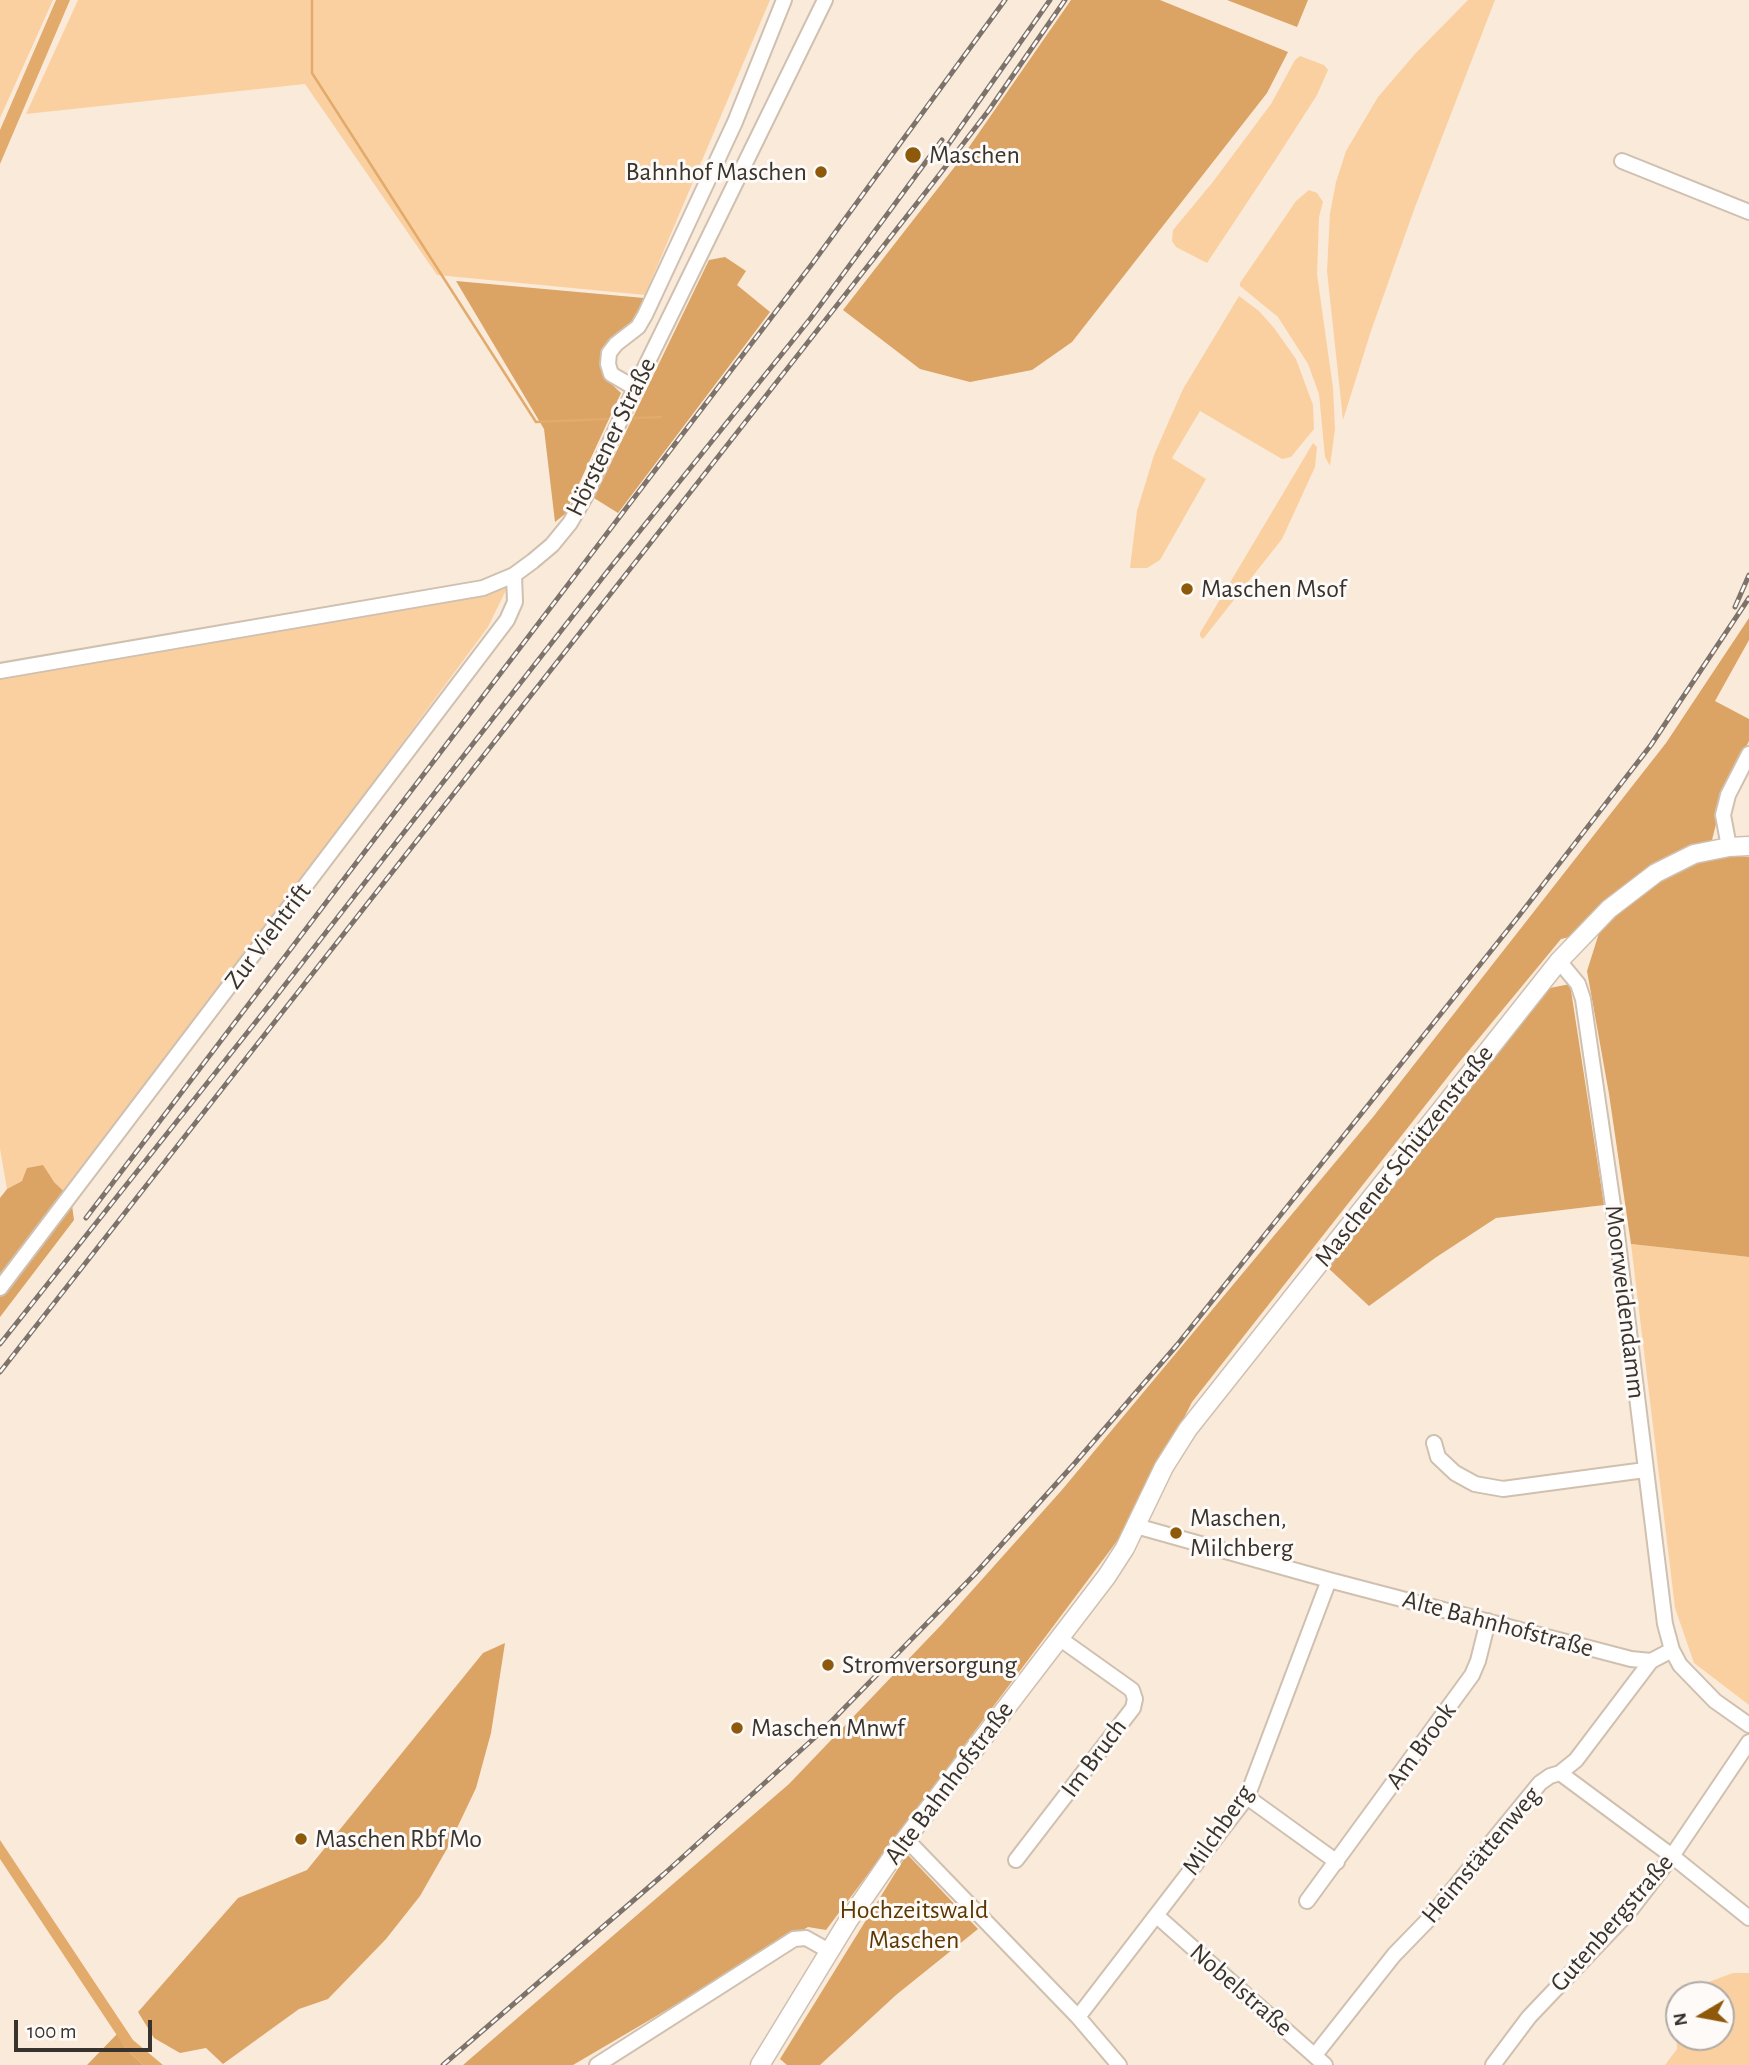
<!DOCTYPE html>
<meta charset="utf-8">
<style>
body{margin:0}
#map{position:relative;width:1749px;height:2065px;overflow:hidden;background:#faeada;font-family:"Alegreya Sans",sans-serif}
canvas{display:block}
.north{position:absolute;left:1665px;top:1981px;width:70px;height:70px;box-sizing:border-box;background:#fdfaf7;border:2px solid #afaaa6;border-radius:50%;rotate:260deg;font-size:19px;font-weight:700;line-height:28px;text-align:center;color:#39332d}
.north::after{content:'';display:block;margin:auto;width:24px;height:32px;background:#8e590b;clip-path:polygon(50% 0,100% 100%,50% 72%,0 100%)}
.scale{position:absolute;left:14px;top:2020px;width:138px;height:32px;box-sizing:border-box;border:4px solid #39332d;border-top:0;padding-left:9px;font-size:21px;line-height:24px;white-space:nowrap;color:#39332d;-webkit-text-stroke:5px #fdfaf7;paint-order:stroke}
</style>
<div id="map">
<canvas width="1749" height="2065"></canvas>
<div class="north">N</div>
<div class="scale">100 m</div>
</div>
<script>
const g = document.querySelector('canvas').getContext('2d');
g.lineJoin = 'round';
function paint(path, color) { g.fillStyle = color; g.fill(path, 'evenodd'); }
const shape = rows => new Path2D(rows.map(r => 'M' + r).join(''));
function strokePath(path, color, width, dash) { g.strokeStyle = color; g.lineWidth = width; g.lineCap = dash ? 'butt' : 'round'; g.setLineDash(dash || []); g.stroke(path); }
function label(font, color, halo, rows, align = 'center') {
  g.font = font + ' "Alegreya Sans",sans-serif'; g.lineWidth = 6; g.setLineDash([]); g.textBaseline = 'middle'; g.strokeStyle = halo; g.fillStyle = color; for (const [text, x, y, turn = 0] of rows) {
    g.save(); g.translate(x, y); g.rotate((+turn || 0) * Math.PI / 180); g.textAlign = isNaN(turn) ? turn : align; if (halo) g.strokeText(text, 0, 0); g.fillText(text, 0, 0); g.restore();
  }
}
paint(shape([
 [0,0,53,0,0,118],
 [78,0,770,0,645,295,437,275,305,84,26,114],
 [1468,0,1495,0,1415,207,1371,331,1343,420,1327,271,1330,213,1336,182,1346,151,1378,97,1415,54],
 [1300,56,1324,65,1328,70,1317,95,1274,162,1207,263,1176,247,1172,241,1173,230,1212,183,1271,104,1295,60],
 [1309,190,1317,193,1323,202,1319,217,1317,274,1333,388,1335,429,1330,466,1325,457,1319,394,1308,364,1278,317,1240,286,1240,283,1296,201],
 [1239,296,1259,311,1274,328,1296,359,1313,405,1314,429,1291,457,1282,459,1200,411,1172,458,1206,479,1160,560,1147,568,1130,568,1137,511,1154,455,1183,389],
 [1313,443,1317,447,1315,467,1282,539,1203,639,1200,636,1200,633],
 [507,588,488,627,224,984,71,1198,54,1182,22,1181,7,1189,0,1149,0,678],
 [1631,1244,1749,1257,1749,1705,1694,1663,1675,1608],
 [1733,1973,1749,1973,1749,2065,1665,2065,1677,2049,1676,2022,1679,2017,1679,2037,1721,2037,1721,1995,1693,1995,1703,1984]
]), '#fbd0a1');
paint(shape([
 [1071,0,1160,0,1288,52,1267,93,1072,342,1032,370,970,382,920,369,843,310,960,160],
 [1227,0,1308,0,1297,27],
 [725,257,746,271,737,285,770,312,618,513,594,498,709,260],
 [456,281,644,298,636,320,612,338,601,358,603,376,621,393,565,514,555,522,544,429],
 [1749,618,1749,640,1715,701,1749,719,1749,741,1724,792,1712,840,1727,855,1749,857,1749,1257,1631,1244,1609,1094,1587,971,1600,930,1561,939,1461,1060,1192,1402,1132,1521,826,1930,808,1927,573,2065,463,2065,789,1784,943,1623,1061,1491,1373,1117,1666,743],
 [1570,984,1604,1205,1496,1218,1435,1258,1369,1306,1326,1266,1540,990],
 [43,1165,54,1182,71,1198,74,1220,0,1317,0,1198,7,1189,22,1181,27,1168],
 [505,1643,491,1733,476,1788,448,1847,420,1896,386,1939,328,1999,299,2009,223,2064,206,2048,180,2053,154,2038,138,2012,238,1898,307,1870,483,1653],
 [907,1854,978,1929,896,1995,820,2065,787,2065,780,2059],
 [117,2034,126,2049,143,2065,87,2065]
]), '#dba364');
paint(shape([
 [56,0,70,0,0,164,0,130],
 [0,1840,133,2040,163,2065,143,2065,126,2049,0,1859]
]), '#e2aa6b');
strokePath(shape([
 [312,0,312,73,536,422,607,419],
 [632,418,661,417]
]), '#e2aa6b', 2.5);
const minor = shape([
 [1622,161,1749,212],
 [635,388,611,374,608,364,609,353,616,344,638,327,645,315,735,122,784,0],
 [0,671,483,588,514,575,533,561,552,545,570,523,585,497,635,388,825,0],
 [1729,847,1723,815,1728,795,1749,754],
 [1559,961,1578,984,1583,999,1616,1226,1665,1624,1672,1650,1680,1665,1715,1701,1749,1725],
 [0,1288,507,620,515,602,514,575],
 [1434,1443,1438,1457,1455,1473,1475,1484,1503,1489,1645,1470],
 [1136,1526,1329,1580,1631,1659,1651,1661,1672,1650],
 [1560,1773,1672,1856,1749,1918],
 [1247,1797,1337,1862],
 [906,1839,1078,2017,1119,2065],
 [1016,1860,1133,1708,1135,1699,1132,1690,1059,1638],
 [1307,1901,1472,1675,1478,1661,1488,1621],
 [1157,1916,1325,2065],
 [1078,2017,1247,1797,1329,1580],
 [1315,2055,1394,1955,1427,1921,1540,1783,1550,1776,1560,1773,1576,1760,1651,1661],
 [597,2065,794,1939,806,1938,829,1951],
 [1493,2065,1529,2017,1628,1913,1672,1856,1749,1742]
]);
const major = shape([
 [760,2065,848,1921,895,1853,1107,1576,1125,1548,1164,1467,1188,1429,1559,961,1609,909,1656,873,1694,854,1729,847,1749,846]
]);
strokePath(minor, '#cfc0b0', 18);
strokePath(major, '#cfc0b0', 21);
strokePath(minor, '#fff', 14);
strokePath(major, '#fff', 18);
const rail = shape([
 [941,155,1050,0],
 [1735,607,1749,575],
 [86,1218,812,264,1005,0],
 [0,1344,274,999,610,568,810,319,942,140],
 [0,1372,936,179,989,110,1065,0],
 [443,2065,664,1874,822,1731,974,1575,1074,1464,1177,1345,1518,917,1651,745,1749,598]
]);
strokePath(rail, '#7d736a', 5);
strokePath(rail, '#fdfaf7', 2.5, [8]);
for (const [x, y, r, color] of [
 [913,155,9,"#8e590b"],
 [821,172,7,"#8e590b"],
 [1187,589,7,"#8e590b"],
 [1176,1533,7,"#8e590b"],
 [828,1665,7,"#8e590b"],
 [737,1728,7,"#8e590b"],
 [301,1839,7,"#8e590b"]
]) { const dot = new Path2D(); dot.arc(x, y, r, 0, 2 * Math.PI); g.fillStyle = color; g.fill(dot); strokePath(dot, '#fdfaf7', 2.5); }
label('26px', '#39332d', '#fdfaf7', [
 ["Maschen",929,155],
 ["Bahnhof Maschen",807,172,"right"],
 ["Maschen Msof",1201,589],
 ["Maschen,",1190,1518],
 ["Milchberg",1190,1548],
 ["Stromversorgung",842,1665],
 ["Maschen Mnwf",751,1728],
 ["Maschen Rbf Mo",315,1839]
], 'left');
label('26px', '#39332d', '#fdfaf7', [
 ["Hörstener Straße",611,437,-64],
 ["Zur Viehtrift",268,936,-53],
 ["Maschener Schützenstraße",1404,1156,-52],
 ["Moorweidendamm",1625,1302,83],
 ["Alte Bahnhofstraße",1498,1624,15],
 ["Am Brook",1421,1746,-54],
 ["Im Bruch",1094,1758,-53],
 ["Alte Bahnhofstraße",949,1783,-53],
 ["Milchberg",1218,1830,-55],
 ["Heimstättenweg",1481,1855,-50],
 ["Gutenbergstraße",1612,1923,-49],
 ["Nobelstraße",1241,1990,41]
]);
label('26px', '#5c3701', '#fdfaf7', [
 ["Hochzeitswald",914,1910],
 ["Maschen",914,1940]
]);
</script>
